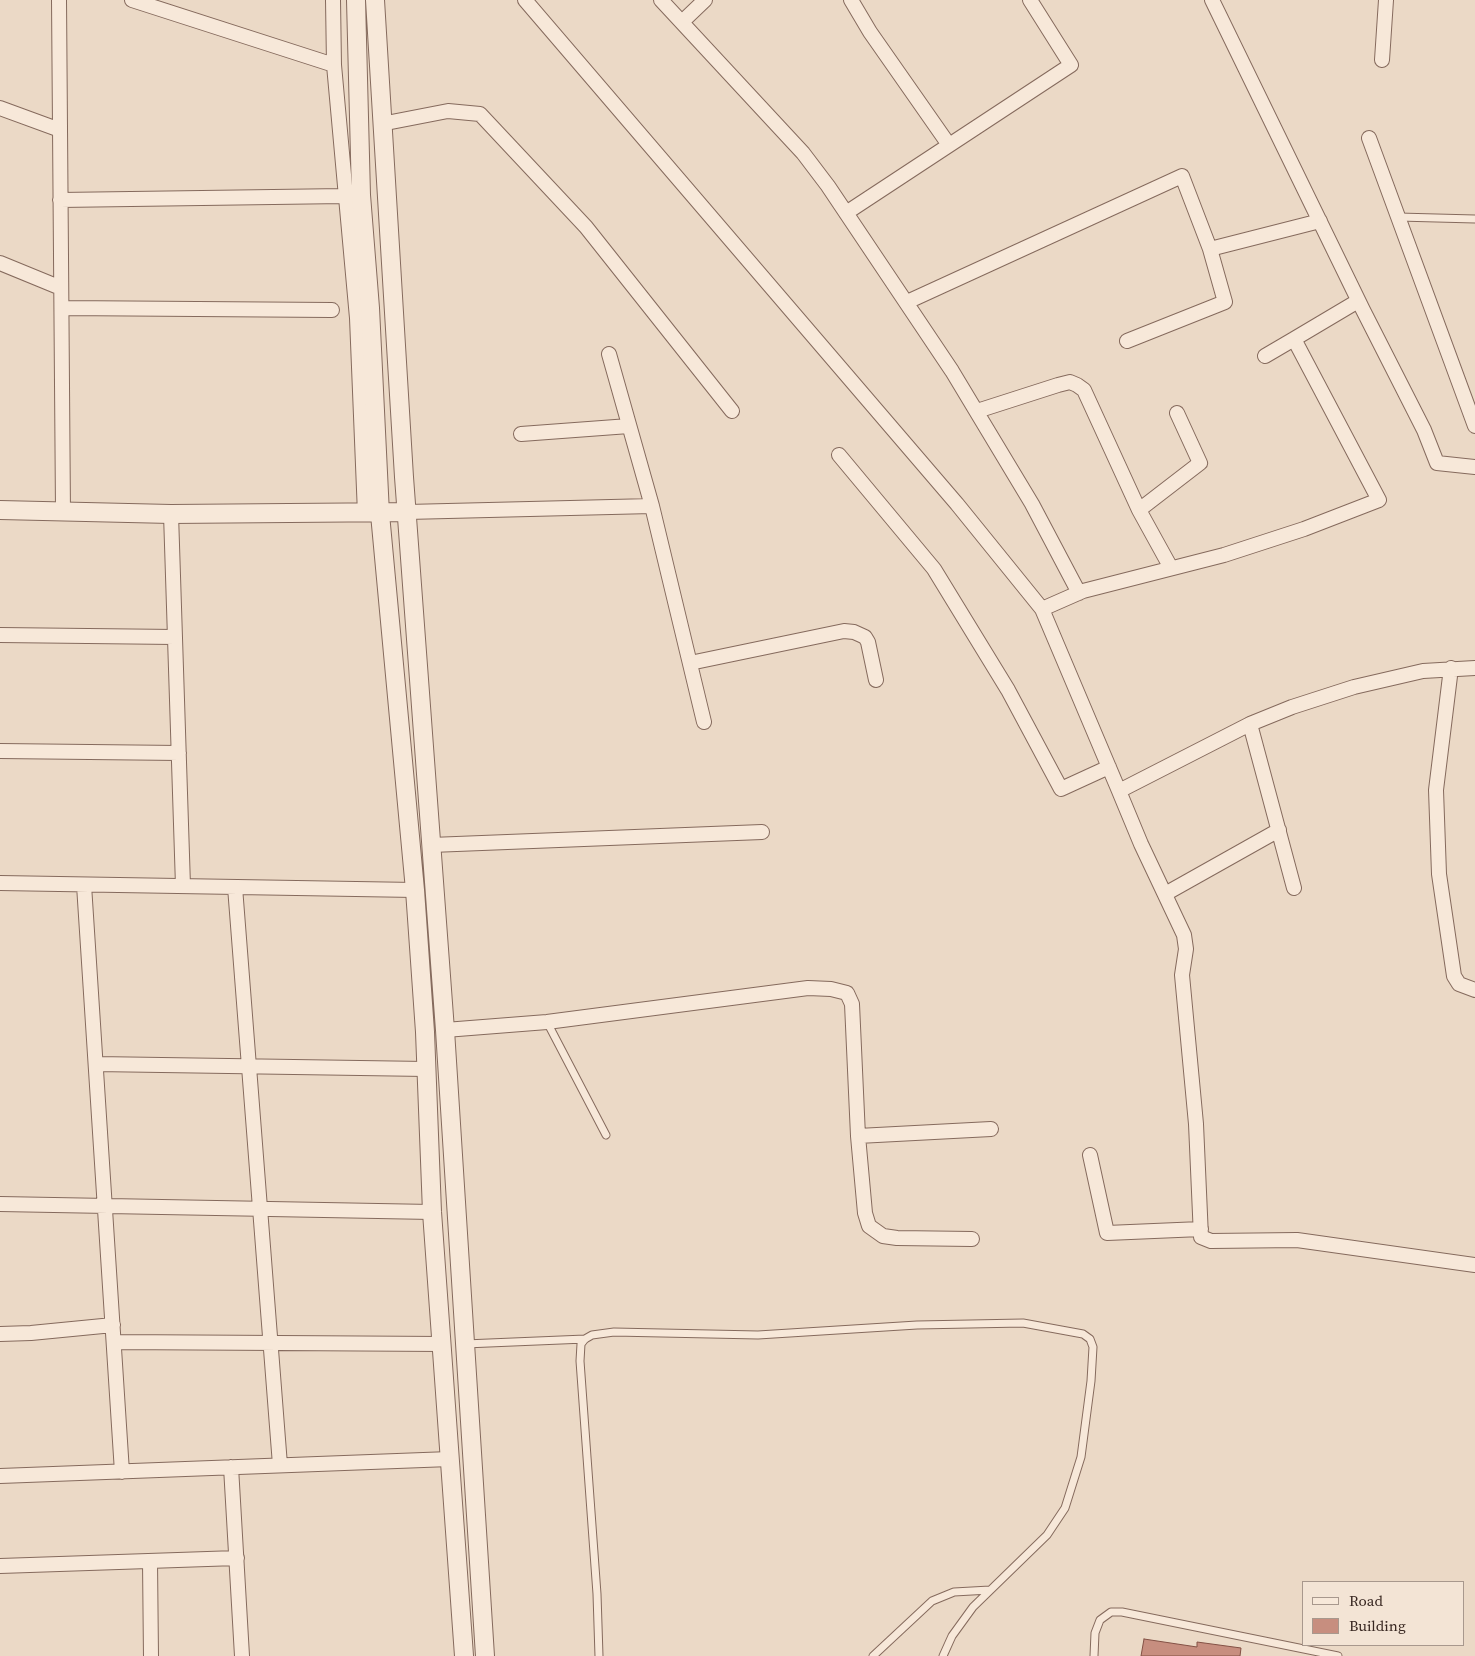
<!DOCTYPE html>
<style>
body{margin:0}
#map{position:relative;width:1475px;height:1656px;overflow:hidden;background:#ebd9c6;font-family:"Source Serif 4",serif}
canvas{display:block}
.legend{position:absolute;left:1302px;top:1581px;width:162px;height:65px;box-sizing:border-box;background:#f3e4d5;border:1px solid #a8988d;margin:0;padding:6px 9px;list-style:none;font-size:15px;color:#372620}
.legend li{display:flex;align-items:center;gap:10px;height:25px}
.legend b{width:25px;border:1px solid #a8988d}
</style>
<div id="map">
<canvas width="1475" height="1656"></canvas>
<ul class="legend">
<li><b style="height:6px;background:#f7e8d9"></b>Road</li>
<li><b style="height:14px;background:#c78e7f"></b>Building</li>
</ul>
</div>
<script>
const g = document.querySelector('canvas').getContext('2d');
g.lineJoin = 'round';
function paint(path, color) { g.fillStyle = color; g.fill(path, 'evenodd'); }
const shape = rows => new Path2D(rows.map(r => 'M' + r).join(''));
function strokePath(path, color, width, dash) { g.strokeStyle = color; g.lineWidth = width; g.lineCap = dash ? 'butt' : 'round'; g.setLineDash(dash || []); g.stroke(path); }
const building = shape([
 [1144,1639,1197,1647,1197,1642,1241,1648,1240,1656,1141,1656,1144,1639]
]);
paint(building, '#c78e7f');
strokePath(building, '#835145', 1);
const service = shape([
 [1398,217,1475,219],
 [547,1022,606,1135],
 [465,1344,585,1339],
 [599,1656,597,1594,580,1361,581,1344,585,1339,592,1335,614,1332,758,1335,917,1325,1023,1323,1083,1334,1090,1339,1093,1347,1091,1381,1081,1457,1065,1508,1047,1535,973,1607,952,1636,943,1656],
 [873,1656,932,1601,954,1592,990,1590],
 [1094,1656,1095,1633,1100,1620,1111,1612,1122,1612,1338,1656]
]);
const minor = shape([
 [59,0,63,511],
 [132,0,334,65],
 [333,0,334,65,357,318,365,514],
 [525,0,957,504,1042,609],
 [661,0,803,153,828,186,952,371,1032,504,1079,593],
 [851,0,870,32,949,145],
 [1212,0,1363,310,1424,430,1437,463,1475,467],
 [682,22,705,0],
 [1382,60,1386,0],
 [0,108,60,130],
 [381,124,448,111,480,114,586,227,732,411],
 [1369,138,1475,426],
 [60,200,344,196],
 [846,213,1071,65,1030,0],
 [0,263,61,288],
 [1358,301,1294,339,1379,500,1304,529,1224,555,1083,591,1042,609,1119,791,1250,724,1292,707,1354,687,1423,671,1475,668],
 [907,302,1182,176,1210,249],
 [62,308,332,310],
 [1127,341,1225,302,1210,249,1320,221],
 [609,354,652,506],
 [1265,356,1294,339],
 [977,411,1058,385,1070,382,1077,385,1084,390,1139,510],
 [521,434,629,426],
 [839,455,934,569,1008,690,1061,789,1109,767],
 [407,512,652,506,704,722],
 [171,514,183,886],
 [1171,568,1139,510,1200,463,1177,413],
 [0,635,175,637],
 [690,663,844,631,854,632,865,637,868,642,876,680],
 [1451,668,1436,790,1439,874,1454,976,1459,984,1475,990],
 [1250,724,1294,888],
 [0,751,179,753],
 [1119,791,1141,844,1184,935,1186,949,1182,975,1196,1124,1201,1237,1211,1241,1297,1240,1475,1265],
 [431,845,762,832],
 [0,883,415,890],
 [84,885,122,1472],
 [235,887,280,1465],
 [1165,894,1279,830],
 [445,1030,547,1022,808,988,831,989,847,993,852,1004,858,1136,865,1213,869,1226,883,1236,897,1238,972,1239],
 [96,1064,426,1069],
 [858,1136,991,1129],
 [1090,1155,1107,1233,1201,1229],
 [0,1204,432,1212],
 [0,1334,31,1333,113,1325],
 [114,1342,443,1344],
 [231,1467,242,1656],
 [0,1476,450,1459],
 [150,1562,151,1656],
 [0,1566,237,1558]
]);
const tertiary = shape([
 [356,0,361,195,370,308,380,514,415,890,425,1032,432,1212,464,1656],
 [375,0,404,477,445,1030,485,1656],
 [0,510,171,514,407,512]
]);
strokePath(service, '#856a5d', 9);
strokePath(minor, '#856a5d', 16);
strokePath(tertiary, '#856a5d', 20);
strokePath(service, '#f7e8d9', 7);
strokePath(minor, '#f7e8d9', 14);
strokePath(tertiary, '#f7e8d9', 18);
</script>
